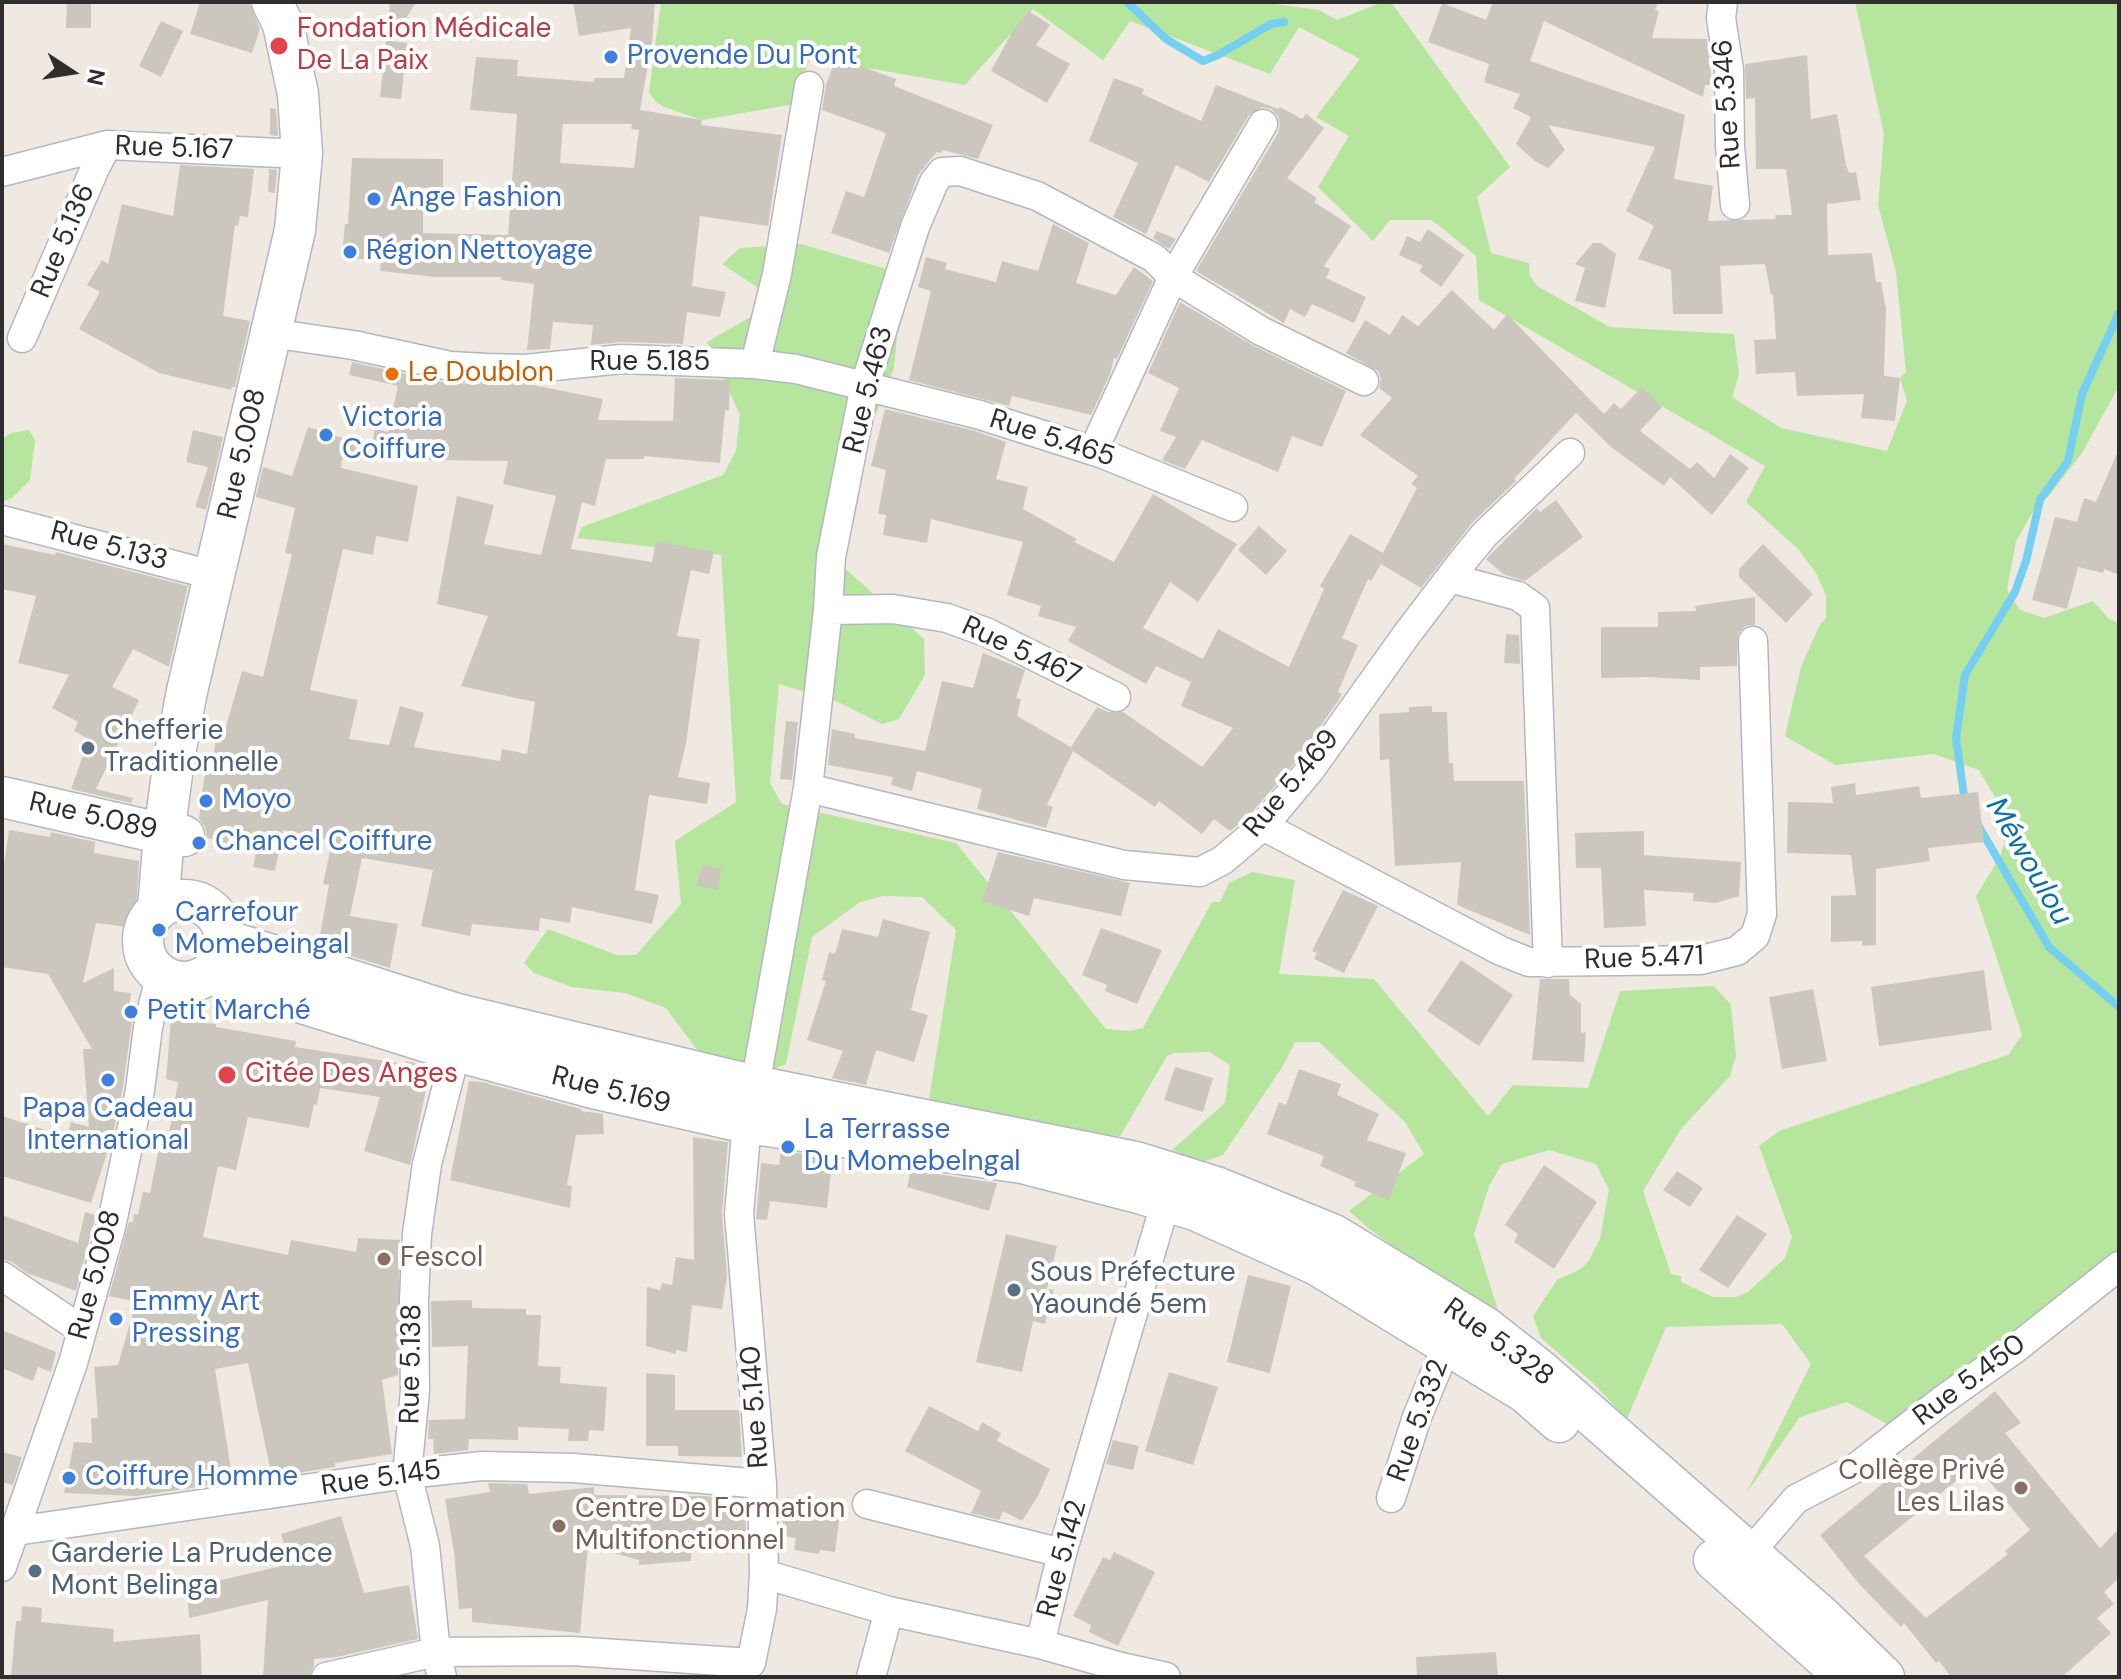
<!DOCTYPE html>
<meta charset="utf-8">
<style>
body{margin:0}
#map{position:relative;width:2121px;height:1679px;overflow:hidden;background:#efe9e1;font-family:"DM Sans",sans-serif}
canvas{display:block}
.frame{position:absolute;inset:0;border:4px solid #2e2e2e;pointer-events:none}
.north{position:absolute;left:32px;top:32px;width:80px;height:80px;-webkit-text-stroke:6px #fff;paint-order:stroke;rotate:102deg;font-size:22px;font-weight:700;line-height:32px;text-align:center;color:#2e2e2e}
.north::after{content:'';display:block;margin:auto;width:28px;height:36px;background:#2e2e2e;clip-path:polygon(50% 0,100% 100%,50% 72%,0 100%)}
</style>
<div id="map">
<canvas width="2121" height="1679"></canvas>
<div class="frame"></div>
<div class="north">N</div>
</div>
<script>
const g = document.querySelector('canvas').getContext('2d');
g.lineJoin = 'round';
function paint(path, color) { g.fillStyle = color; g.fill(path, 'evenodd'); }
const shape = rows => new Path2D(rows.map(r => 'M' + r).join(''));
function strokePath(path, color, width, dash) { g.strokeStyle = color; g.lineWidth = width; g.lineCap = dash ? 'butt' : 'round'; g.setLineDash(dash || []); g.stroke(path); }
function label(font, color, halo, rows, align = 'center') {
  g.font = font + ' "DM Sans",sans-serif'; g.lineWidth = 8; g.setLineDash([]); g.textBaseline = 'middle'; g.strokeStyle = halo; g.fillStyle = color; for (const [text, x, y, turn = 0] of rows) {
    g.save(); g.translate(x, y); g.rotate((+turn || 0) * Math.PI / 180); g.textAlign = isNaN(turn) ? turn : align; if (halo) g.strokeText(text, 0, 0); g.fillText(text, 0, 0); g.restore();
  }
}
paint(shape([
 [661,2,1260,2,1319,10,1337,20,1383,2,1391,2,1510,167,1477,197,1491,253,1529,263,1530,276,1537,286,1610,327,1734,334,1739,375,1732,397,1781,428,1887,451,1907,401,1900,378,1906,372,1896,272,1878,205,1884,134,1855,2,2119,2,2119,386,2082,453,2048,497,2040,500,2016,541,2007,590,2020,610,2044,618,2093,601,2109,619,2119,623,2119,1259,1898,1430,1847,1402,1800,1417,1746,1494,1811,1364,1782,1324,1666,1327,1627,1419,1594,1384,1541,1338,1533,1316,1557,1280,1579,1270,1588,1262,1600,1239,1609,1190,1596,1164,1549,1150,1502,1164,1489,1186,1474,1234,1502,1323,1480,1312,1367,1227,1349,1211,1424,1154,1405,1122,1319,1042,1295,1042,1283,1066,1223,1155,1200,1163,1172,1150,1225,1103,1230,1065,1209,1052,1174,1053,1167,1056,1120,1136,944,1133,926,1118,956,930,922,897,883,896,860,902,812,937,786,1064,762,1074,714,1073,666,1008,625,993,572,987,534,973,524,963,548,929,617,955,636,955,681,904,675,841,736,802,721,555,577,538,582,527,723,475,736,451,740,415,707,342,778,301,722,264,740,248,801,244,893,271,902,280,894,368,823,549,924,639,925,675,899,719,882,724,838,702,779,684,770,783,782,804,956,843,1106,1029,1130,1031,1143,1028,1212,902,1220,902,1229,883,1252,872,1295,880,1279,974,1374,979,1488,1116,1513,1085,1588,1088,1620,991,1714,986,1731,1005,1736,1056,1730,1076,1681,1129,1643,1191,1671,1274,1681,1276,1681,1282,1713,1297,1736,1297,1748,1292,1785,1258,1792,1237,1759,1146,1779,1131,2008,1055,2022,1035,1976,896,2000,857,2010,822,1979,770,1934,754,1835,765,1785,736,1801,667,1820,624,1826,618,1826,595,1816,573,1798,549,1746,502,1765,466,1479,300,1476,256,1432,220,1390,220,1373,241,1318,187,1349,136,1316,117,1360,59,1299,27,1270,74,1130,21,1103,60,1033,9,965,85,810,58,795,104,702,120,664,107,656,102,649,92],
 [29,430,35,440,30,480,12,498,2,502,2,439,11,433]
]), '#b6e59e');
strokePath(shape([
 [1127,2,1166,39,1203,61,1218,55,1271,24,1284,22],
 [1965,803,1956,738,1965,675,2015,592,2026,561,2040,500,2068,461,2082,394,2119,313],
 [1978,825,2049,947,2119,1007]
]), '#75cff0', 8);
paint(shape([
 [67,2,91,2,91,28,66,28],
 [200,2,249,2,260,29,252,53,190,34],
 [390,2,416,2,392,41,407,43,401,99,380,97],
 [573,2,655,2,652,42,640,110,702,120,701,125,782,135,768,226,700,216,692,286,726,292,720,317,687,312,683,344,622,342,591,345,593,325,553,322,550,349,527,350,534,284,501,280,501,277,436,277,380,271,381,261,342,257,345,224,348,224,352,158,443,159,443,188,423,188,423,233,508,235,517,114,470,110,476,57,518,60,517,76,594,82,594,78,624,78,631,28,579,36],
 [563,124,632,124,631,129,639,130,634,168,560,163],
 [1493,2,1658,2,1655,10,1659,11,1652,38,1707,39,1712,85,1705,85,1703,97,1544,21,1530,61,1685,115,1674,179,1713,186,1708,221,1776,219,1775,215,1792,215,1786,169,1756,169,1755,98,1746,99,1745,64,1807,55,1811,119,1837,114,1846,165,1849,173,1856,172,1861,200,1827,204,1828,255,1872,253,1876,282,1881,282,1886,309,1884,376,1900,378,1895,421,1861,418,1864,394,1797,396,1795,372,1756,374,1754,340,1776,339,1773,294,1771,295,1765,264,1720,266,1723,314,1673,314,1671,270,1638,259,1654,226,1626,211,1655,147,1548,125,1565,150,1548,168,1535,161,1516,144,1531,117,1513,108,1520,94,1484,82,1489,64,1428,42,1442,3,1486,20],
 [1029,11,1050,25,1036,45,1070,64,1047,103,991,71,1012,32],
 [161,21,183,31,161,77,139,66],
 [836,57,896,79,894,86,993,125,978,159,943,150,941,153,937,152,929,161,918,175,889,253,831,233,846,191,864,197,886,133,822,110,826,85],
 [1114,78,1144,89,1142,94,1201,121,1216,85,1278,109,1280,107,1302,119,1306,114,1324,128,1287,178,1317,198,1314,202,1351,226,1324,266,1330,269,1326,278,1366,297,1354,323,1312,304,1305,317,1290,309,1284,323,1196,271,1278,133,1280,125,1278,116,1271,109,1262,107,1249,115,1209,182,1176,165,1146,234,1113,217,1138,163,1089,141],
 [270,108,276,109,278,136,270,135],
 [180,165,254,169,248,217,240,216,238,226,235,225,223,316,250,321,235,387,232,387,231,390,159,373,79,329,100,292,87,285,102,260,108,264,122,204,173,216],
 [269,169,277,170,275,193,268,192],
 [1053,224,1089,243,1076,283,1116,295,1134,267,1153,281,1117,359,1114,358,1110,374,1091,415,1012,396,1009,406,909,380,931,291,918,287,926,257,947,263,945,269,996,282,1002,261,1038,271],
 [1428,229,1464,255,1441,287,1419,271,1423,266,1399,255,1407,236,1420,242],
 [1157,231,1176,239,1169,249,1153,238],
 [1593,243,1601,243,1616,254,1605,308,1575,301,1585,268,1575,264],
 [1452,290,1494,330,1507,314,1604,414,1614,403,1621,409,1642,387,1662,407,1640,431,1690,469,1697,462,1714,478,1730,454,1749,468,1712,515,1670,477,1664,486,1611,447,1576,413,1514,479,1516,481,1472,523,1421,588,1381,564,1371,581,1368,579,1342,638,1358,645,1338,692,1342,694,1338,701,1297,760,1248,817,1230,831,1214,819,1202,834,1159,801,1155,807,1073,751,1047,805,1053,807,1046,828,977,809,982,789,917,771,912,791,891,785,893,777,828,765,832,729,855,734,855,738,925,751,942,681,973,688,983,653,1025,670,1016,698,1021,699,1017,716,1071,747,1097,707,1109,712,1123,712,1202,767,1233,728,1181,706,1191,682,1156,666,1146,684,1068,641,1076,627,1038,616,1041,606,1007,595,1023,542,931,519,927,543,883,535,886,515,878,514,886,470,871,466,885,409,975,431,1006,442,996,479,1028,487,1023,509,1077,539,1074,542,1114,562,1153,494,1237,544,1198,602,1170,582,1143,628,1203,659,1218,629,1289,667,1324,589,1320,586,1350,534,1383,553,1417,488,1411,484,1418,476,1360,435,1392,398,1379,388,1381,379,1378,371,1346,353,1365,320,1390,335,1402,315,1418,326],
 [1180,302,1254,346,1346,391,1322,447,1292,436,1278,472,1202,440,1185,469,1162,460,1176,437,1160,431,1179,388,1148,373],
 [352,362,447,383,533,385,603,399,598,420,673,421,675,378,730,380,729,411,725,410,720,463,644,456,644,459,606,459,595,506,582,502,571,549,652,562,656,541,714,552,709,574,691,570,677,636,700,639,686,744,678,777,710,783,707,804,649,795,635,890,659,895,652,924,572,907,570,923,540,918,539,931,472,924,470,936,421,926,433,870,362,858,350,916,398,924,390,968,318,946,329,885,323,884,332,841,283,830,275,871,253,867,256,851,207,838,205,827,199,819,204,779,211,753,214,753,217,729,225,730,242,671,263,677,292,554,285,553,295,508,256,497,263,467,292,476,308,427,371,447,375,429,388,432,398,386,349,375],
 [342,459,508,461,503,484,556,496,541,555,484,544,494,505,457,496,437,604,488,616,461,686,535,702,527,754,502,749,500,761,414,747,424,713,400,706,389,745,349,739,358,700,310,690,343,549,373,555,376,536,408,542,418,486,341,468],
 [193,430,223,437,206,510,195,507,208,467,186,462],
 [2119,449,2119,575,2104,569,2103,573,2078,567,2067,609,2032,600,2055,517,2077,522,2084,498,2096,502],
 [1556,500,1583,537,1525,581,1503,574,1486,559,1537,508,1540,512],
 [1259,526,1287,551,1266,575,1238,550],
 [2,544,55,555,56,552,188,586,169,667,133,649,112,687,139,700,96,789,133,798,131,803,71,789,89,739,74,731,78,722,52,708,69,675,18,663,36,596,2,589],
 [1763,544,1813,594,1786,623,1739,577,1739,569],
 [1755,597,1755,625,1745,626,1738,634,1737,666,1700,667,1700,680,1647,677,1601,678,1601,627,1658,627,1658,612,1696,611,1695,606],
 [1506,634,1519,635,1520,664,1504,663],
 [1432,706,1432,712,1447,712,1449,763,1453,763,1454,781,1524,781,1530,935,1457,905,1461,862,1395,866,1389,759,1380,760,1379,714,1409,712,1409,707],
 [786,721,798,722,792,780,780,779],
 [1855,783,1856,795,1919,786,1921,798,1978,792,1984,842,1928,848,1930,861,1876,869,1876,945,1862,946,1862,941,1831,942,1831,896,1856,895,1851,855,1787,853,1788,802,1833,803,1831,787],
 [9,830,50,837,51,832,95,842,94,853,139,861,135,928,96,923,83,983,114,968,114,991,131,993,129,1010,132,1021,123,1087,113,1134,91,1203,2,1176,2,1116,67,1137,71,1122,89,1127,83,1049,92,1049,48,974,2,967,2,879],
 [1644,831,1644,855,1741,862,1739,896,1716,903,1693,901,1694,893,1644,890,1646,926,1604,928,1601,868,1576,868,1575,833],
 [998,852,1130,883,1121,916,1034,898,1029,916,982,901],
 [702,865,722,869,717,890,697,886],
 [1343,890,1378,906,1344,973,1314,959,1317,953,1312,951],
 [883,919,930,932,911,1010,928,1015,914,1062,876,1050,866,1085,832,1078,843,1051,807,1040,826,981,822,980,829,952,835,954,842,929,878,937],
 [1101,928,1162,950,1137,1004,1105,991,1107,985,1082,975],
 [1461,960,1513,995,1479,1046,1427,1011],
 [1984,970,1992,1030,1879,1046,1871,987],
 [1540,979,1569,979,1570,995,1581,1004,1581,1033,1586,1032,1584,1062,1532,1060],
 [1813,989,1827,1061,1782,1069,1769,997],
 [171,1020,216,1024,216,1027,296,1041,295,1047,405,1064,406,1061,431,1067,410,1165,364,1151,380,1097,320,1088,317,1105,314,1104,309,1128,248,1117,236,1170,218,1166,203,1237,288,1255,291,1240,356,1252,358,1238,400,1240,398,1375,382,1380,392,1454,335,1463,335,1467,272,1477,248,1363,215,1369,233,1482,136,1496,64,1493,74,1442,92,1443,91,1418,98,1418,94,1367,118,1365,136,1302,109,1296,129,1222,133,1222,134,1214,138,1215,143,1192,150,1193,162,1133,169,1134,178,1082,166,1079],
 [1175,1067,1213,1078,1203,1112,1164,1100],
 [1299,1069,1341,1084,1337,1095,1379,1114,1367,1140,1406,1153,1389,1200,1354,1186,1356,1182,1320,1166,1324,1156,1267,1134,1279,1102,1286,1105],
 [469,1081,482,1082,581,1109,581,1111,603,1114,604,1134,576,1135,567,1185,572,1186,570,1208,450,1180],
 [693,1137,728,1142,722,1213,727,1275,722,1309,692,1305,687,1352,676,1350,676,1354,646,1346,647,1287,660,1290,662,1283,672,1285,676,1257,694,1260],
 [781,1151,817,1156,816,1169,831,1171,827,1208,770,1201,767,1220,756,1219,761,1163,779,1165],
 [1544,1165,1597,1202,1554,1269,1514,1242,1518,1234,1505,1225],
 [911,1170,997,1183,989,1211,907,1187],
 [1677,1171,1703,1188,1690,1207,1663,1190],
 [85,1212,96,1215,76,1291,27,1273,12,1262,2,1259,2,1215,78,1243],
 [1737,1215,1767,1234,1728,1288,1699,1270],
 [1006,1234,1057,1246,1047,1289,1054,1290,1045,1324,1033,1321,1022,1372,976,1362],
 [1248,1275,1291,1286,1270,1373,1227,1362],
 [472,1300,472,1308,526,1309,526,1315,541,1315,538,1366,561,1367,560,1383,607,1387,604,1431,589,1430,588,1441,568,1441,569,1429,518,1427,518,1440,469,1439,468,1450,434,1454,433,1439,428,1439,429,1420,465,1419,468,1346,432,1347,431,1301],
 [2,1330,56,1352,51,1372,38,1367,33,1381,2,1368],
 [1169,1372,1218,1387,1193,1465,1145,1451],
 [646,1373,675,1375,675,1410,739,1410,742,1457,678,1456,678,1446,646,1446],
 [1995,1391,2021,1423,2005,1433,2100,1548,2119,1529,2119,1578,2104,1592,2114,1604,2097,1618,2111,1633,2062,1677,1951,1677,1939,1661,1936,1663,1904,1623,1901,1627,1860,1585,1820,1535],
 [1976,1465,2030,1530,2005,1551,2008,1554,1926,1618,1864,1556],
 [929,1406,978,1431,982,1422,1001,1433,997,1441,1050,1469,1038,1496,1022,1521,1003,1511,999,1520,971,1513,981,1491,905,1451],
 [1113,1440,1139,1446,1133,1470,1106,1464],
 [2,1452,22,1457,13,1485,2,1482],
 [488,1483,527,1484,529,1494,594,1487,594,1495,704,1496,745,1500,746,1533,691,1532,691,1561,639,1565,639,1560,588,1546,580,1633,472,1622,472,1608,459,1609,454,1552,445,1499,490,1492],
 [787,1497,841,1505,835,1552,820,1550,819,1554,794,1550,796,1538,781,1536],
 [341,1516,364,1593,409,1585,418,1639,337,1657,314,1659,314,1665,309,1677,263,1677,268,1600,189,1618,187,1588,290,1564,281,1534],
 [1114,1552,1155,1572,1118,1646,1089,1632,1091,1625,1073,1616,1103,1557,1110,1560],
 [22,1606,42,1608,41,1622,114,1629,113,1642,200,1634,202,1677,11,1677,16,1621,21,1621],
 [1496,1652,1498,1677,1417,1677,1416,1657]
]), '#cbc7bf');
const street = shape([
 [1723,2,1721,18,1729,70,1730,146,1735,205],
 [2,172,107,145,302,154],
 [291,336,353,345,450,366,486,368,525,369,622,359,755,364,796,369,980,415,1103,454,1233,507],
 [22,338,95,168,107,145],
 [755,364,777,274,809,86],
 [1093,451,1173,277,1263,124],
 [2,520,216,576],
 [1450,578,1518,596,1535,608,1548,963],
 [828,610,893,609,947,618,988,633,1116,697],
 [808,788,1124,865,1200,872,1223,860,1263,826,1310,770,1407,634,1462,562,1485,534,1570,453],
 [1263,826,1501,951,1529,962,1701,960,1737,951,1755,936,1762,914,1753,641],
 [755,1086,808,788,828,610,831,557,865,385,915,227,934,182,942,172,960,171,1037,196,1154,258,1173,277,1261,331,1364,381],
 [2,1276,82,1330],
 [1391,1498,1417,1417,1447,1345],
 [867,1504,1062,1553],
 [2,1533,407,1474,482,1466,573,1468,762,1484],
 [1748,1555,1796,1499,1854,1469,1940,1402,2016,1348,2119,1266],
 [2,1567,73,1363,111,1227,140,1090,148,1027,160,976],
 [764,1574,889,1611,1040,1644,1062,1553,1166,1201],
 [1040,1644,1121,1667,1166,1677],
 [326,1677,436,1652,572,1651,751,1663,762,1609,764,1574,762,1484,739,1214,747,1123],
 [442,1677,436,1652,425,1546,407,1474,415,1391,414,1301,417,1234,427,1164,456,1051],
 [871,1677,889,1611]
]);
const secondary = shape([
 [2,797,164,834,184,836],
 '143 941a41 41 0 1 1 82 0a41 41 0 1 1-82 0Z',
 [158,908,164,834,174,759,187,691,295,230,302,154,298,94,283,24,272,2],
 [225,940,457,1014,755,1086,1136,1162,1216,1187,1334,1235,1485,1327,1541,1371,1821,1616,1884,1677],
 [209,974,456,1051,593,1088,747,1123,1022,1163,1142,1194,1195,1210,1317,1265,1526,1393,1559,1422],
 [1714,1560,1846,1677]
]);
strokePath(street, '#b4b7c1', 31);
strokePath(secondary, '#b4b7c1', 43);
strokePath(street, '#fff', 28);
strokePath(secondary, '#fff', 40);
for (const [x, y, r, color] of [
 [279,46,10,"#e0444e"],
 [611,57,8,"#3f7fe0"],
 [374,199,8,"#3f7fe0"],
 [350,252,8,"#3f7fe0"],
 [392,374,8,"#e8710a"],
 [326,435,8,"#3f7fe0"],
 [88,748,8,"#5c6f8a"],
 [206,801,8,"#3f7fe0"],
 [199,843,8,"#3f7fe0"],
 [159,930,8,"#3f7fe0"],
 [131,1012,8,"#3f7fe0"],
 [227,1075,10,"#e0444e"],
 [108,1080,8,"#3f7fe0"],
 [788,1147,8,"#3f7fe0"],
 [384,1259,8,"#8d6e63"],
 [1014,1290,8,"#5c6f8a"],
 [116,1319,8,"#3f7fe0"],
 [69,1478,8,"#3f7fe0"],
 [2021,1488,8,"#8d6e63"],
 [559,1526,8,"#8d6e63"],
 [35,1571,8,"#5c6f8a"]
]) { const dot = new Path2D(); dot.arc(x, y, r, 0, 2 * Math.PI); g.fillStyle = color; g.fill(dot); strokePath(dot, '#fff', 3); }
label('28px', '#be3a42', '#fff', [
 ["Fondation Médicale",297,30],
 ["De La Paix",297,62],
 ["Citée Des Anges",245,1075]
], 'left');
label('28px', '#366cbe', '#fff', [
 ["Provende Du Pont",627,57],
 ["Ange Fashion",390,199],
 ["Région Nettoyage",366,252],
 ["Victoria",342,419],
 ["Coiffure",342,451],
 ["Moyo",222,801],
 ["Chancel Coiffure",215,843],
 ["Carrefour",175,914],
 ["Momebeingal",175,946],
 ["Petit Marché",147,1012],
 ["Papa Cadeau",108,1110,"center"],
 ["International",108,1142,"center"],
 ["La Terrasse",804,1131],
 ["Du Momebelngal",804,1163],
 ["Emmy Art",132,1303],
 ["Pressing",132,1335],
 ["Coiffure Homme",85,1478]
], 'left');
label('28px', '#2e2e2e', '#fff', [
 ["Rue 5.346",1728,104,-94],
 ["Rue 5.167",174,149,2],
 ["Rue 5.136",64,241,-67],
 ["Rue 5.185",650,363],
 ["Rue 5.463",869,390,-76],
 ["Rue 5.465",1052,439,18],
 ["Rue 5.008",243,454,-77],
 ["Rue 5.133",109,547,15],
 ["Rue 5.467",1021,652,25],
 ["Rue 5.469",1292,784,-50],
 ["Rue 5.089",93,817,13],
 ["Rue 5.471",1644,959,-2],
 ["Rue 5.169",611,1091,14],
 ["Rue 5.008",96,1275,-75],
 ["Rue 5.328",1498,1343,36],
 ["Rue 5.138",412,1364,-89],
 ["Rue 5.450",1970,1381,-37],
 ["Rue 5.140",756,1407,-94],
 ["Rue 5.332",1419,1421,-70],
 ["Rue 5.145",381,1479,-8],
 ["Rue 5.142",1063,1559,-75]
]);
label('28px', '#c56008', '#fff', [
 ["Le Doublon",408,374]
], 'left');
label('28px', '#4e5e75', '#fff', [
 ["Chefferie",104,732],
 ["Traditionnelle",104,764],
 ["Sous Préfecture",1030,1274],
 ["Yaoundé 5em",1030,1306],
 ["Garderie La Prudence",51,1555],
 ["Mont Belinga",51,1587]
], 'left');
label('28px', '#785e54', '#fff', [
 ["Fescol",400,1259],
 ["Collège Privé",2005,1472,"right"],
 ["Les Lilas",2005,1504,"right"],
 ["Centre De Formation",575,1510],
 ["Multifonctionnel",575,1542]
], 'left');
label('italic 30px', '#0d6fa3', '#fff', [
 ["Méwoulou",2028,862,60]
]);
</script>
